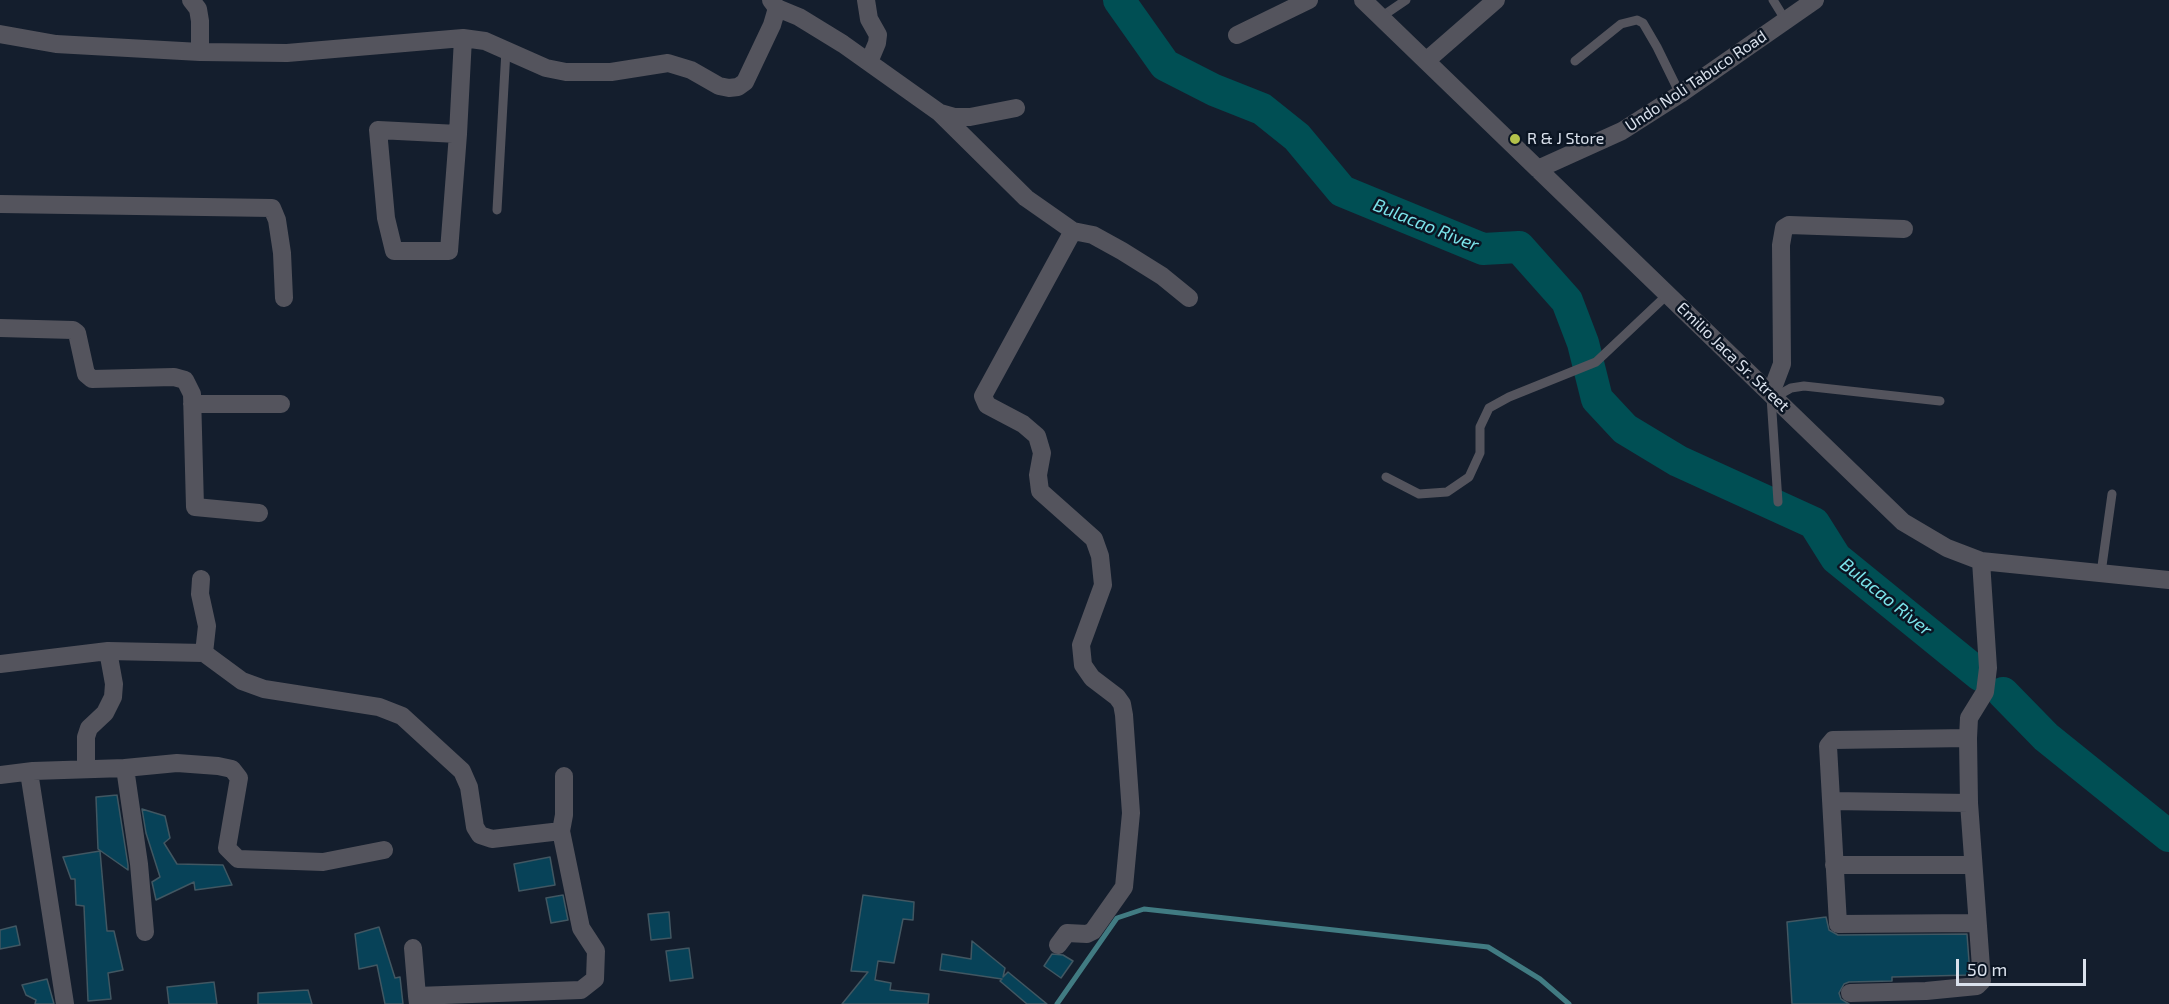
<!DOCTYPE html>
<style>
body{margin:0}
#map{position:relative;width:2169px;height:1004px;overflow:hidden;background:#141e2d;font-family:"Exo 2",sans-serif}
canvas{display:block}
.scale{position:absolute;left:1956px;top:959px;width:130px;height:27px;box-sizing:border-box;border:3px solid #dae1ec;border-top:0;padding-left:8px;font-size:18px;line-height:21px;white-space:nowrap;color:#dae1ec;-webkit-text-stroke:4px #0b1523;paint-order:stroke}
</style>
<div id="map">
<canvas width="2169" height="1004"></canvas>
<div class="scale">50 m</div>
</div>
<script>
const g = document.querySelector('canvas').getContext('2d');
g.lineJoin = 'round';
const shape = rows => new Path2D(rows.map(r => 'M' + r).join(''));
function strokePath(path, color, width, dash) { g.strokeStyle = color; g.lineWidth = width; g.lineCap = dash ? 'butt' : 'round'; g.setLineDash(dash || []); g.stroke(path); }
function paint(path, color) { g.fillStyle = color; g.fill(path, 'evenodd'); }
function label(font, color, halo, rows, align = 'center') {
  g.font = font + ' "Exo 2",sans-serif'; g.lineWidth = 5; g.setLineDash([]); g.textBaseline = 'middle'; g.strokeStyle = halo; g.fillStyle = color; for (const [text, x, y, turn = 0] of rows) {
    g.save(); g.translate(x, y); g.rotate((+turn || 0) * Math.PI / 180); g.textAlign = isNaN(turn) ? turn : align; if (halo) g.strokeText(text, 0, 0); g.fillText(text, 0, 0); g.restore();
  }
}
strokePath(shape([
 [1057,1004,1117,918,1144,909,1488,947,1540,979,1569,1004]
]), '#417b82', 5);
strokePath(shape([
 [1119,0,1165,65,1214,90,1262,109,1297,137,1342,191,1483,249,1519,247,1567,301,1583,343,1597,399,1625,429,1678,461,1814,523,1836,558,1980,675],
 [2003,693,2046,737,2169,836]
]), '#004f54', 32);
const building = shape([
 [117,795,128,865,128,870,98,849,96,797,117,795],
 [142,809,165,816,170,838,164,843,177,864,223,865,232,885,195,890,194,882,156,900,152,882,160,877,146,833,142,809],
 [100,851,107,931,114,931,123,970,108,973,111,999,88,1001,84,906,76,905,75,879,71,879,63,857,100,851],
 [550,857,555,885,519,891,514,864,550,857],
 [563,895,568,920,551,923,546,898,563,895],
 [863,895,914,902,913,920,903,919,894,963,878,961,875,980,891,983,890,990,929,994,928,1004,842,1004,868,972,851,971,863,895],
 [669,912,671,938,651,940,648,914,669,912],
 [1826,917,1829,930,1838,935,1967,934,1970,975,1892,977,1892,981,1849,982,1844,984,1839,993,1841,999,1849,1004,1792,1004,1787,922,1826,917],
 [16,926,20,945,0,949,0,930,16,926],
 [379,927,395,978,400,977,403,1004,385,1004,377,965,359,969,355,934,379,927],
 [972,941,1005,968,1003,977,1008,972,1047,1004,1027,1004,1000,981,1002,979,940,970,942,954,971,959,972,941],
 [689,948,693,978,670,981,666,951,689,948],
 [1052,954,1063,955,1073,961,1061,978,1044,966,1052,954],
 [47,979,54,1004,35,1004,36,1000,26,995,22,985,47,979],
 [214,982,217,1004,169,1004,167,987,214,982],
 [308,990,312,1004,258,1004,258,993,308,990]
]);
paint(building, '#074258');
strokePath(building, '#415762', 1.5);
strokePath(shape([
 [1773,0,1786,21],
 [1381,17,1406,0],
 [1575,61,1621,24,1637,20,1643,23,1657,47,1680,94],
 [497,210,506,50],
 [1771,397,1778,502],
 [1775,397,1791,388,1804,386,1940,401],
 [1386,477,1419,494,1447,492,1469,477,1480,453,1480,427,1489,408,1509,397,1596,362,1667,295],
 [2101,573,2112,494]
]), '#54545d', 9);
strokePath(shape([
 [191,0,198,9,200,21,200,52],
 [866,0,869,19,878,35,877,43,869,62],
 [1363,0,1903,522,1947,548,1981,561,2169,580],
 [777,8,799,17,843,44,940,113,1026,198,1056,219,1073,231,1093,235,1122,251,1162,276,1189,298],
 [0,34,56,44,200,52,287,53,463,38,485,41,546,68,566,72,611,72,668,63,691,70,719,86,729,88,738,87,745,82,772,25,777,8,771,0],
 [1237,35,1309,0],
 [1426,61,1496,0],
 [940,113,954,117,970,117,1016,108],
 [378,130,458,134,449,251,394,251,386,218,378,130],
 [458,134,463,38],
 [1538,169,1622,131,1680,94,1815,0],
 [0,204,272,208,277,220,282,253,284,298],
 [0,328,73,330,77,333,86,374,92,379,174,377,185,380,192,394,195,507,259,513],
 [1771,393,1782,364,1781,245,1784,228,1789,225,1904,229],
 [192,404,281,404],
 [201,579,200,594,207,626,204,653],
 [0,664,108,651],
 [1968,738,1833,740,1828,746,1838,924,1977,923],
 [86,768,86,737,89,728,105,713,113,697,114,684,108,651,204,653,242,681,264,689,379,707,402,716,462,771,469,787,475,827,480,835,492,839,561,831,581,928,596,951,595,979,581,990,417,996,418,1004],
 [125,768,139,864,145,932],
 [29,772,65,1004],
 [0,775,33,771,125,768,177,763,218,766,232,769,239,778,227,848,238,859,323,862,384,850],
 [1831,801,1969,803],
 [561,831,564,815,564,776],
 [1834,865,1973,865],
 [1058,945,1067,933,1087,934,1093,931,1124,887,1131,813,1124,715,1122,704,1117,697,1092,678,1083,665,1081,645,1103,585,1100,556,1094,539,1040,491,1038,475,1042,453,1037,436,1023,424,987,405,983,396,1073,231],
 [413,948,417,996],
 [1850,993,1926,991,1977,986,1982,981,1969,803,1968,738,1969,718,1985,692,1988,668,1981,561]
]), '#54545d', 18);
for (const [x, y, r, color] of [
 [1515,139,6,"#b3c24b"]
]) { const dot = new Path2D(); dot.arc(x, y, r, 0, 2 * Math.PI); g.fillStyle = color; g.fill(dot); strokePath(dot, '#0b1523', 2); }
label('16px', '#dae1ec', '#0b1523', [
 ["Undo Noli Tabuco Road",1696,81,-34],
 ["Emilio Jaca Sr. Street",1733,357,44]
]);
label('16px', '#dae1ec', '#0b1523', [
 ["R & J Store",1527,139]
], 'left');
label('italic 18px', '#7be3ea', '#0b1523', [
 ["Bulacao River",1426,225,22],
 ["Bulacao River",1886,597,39]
]);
</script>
